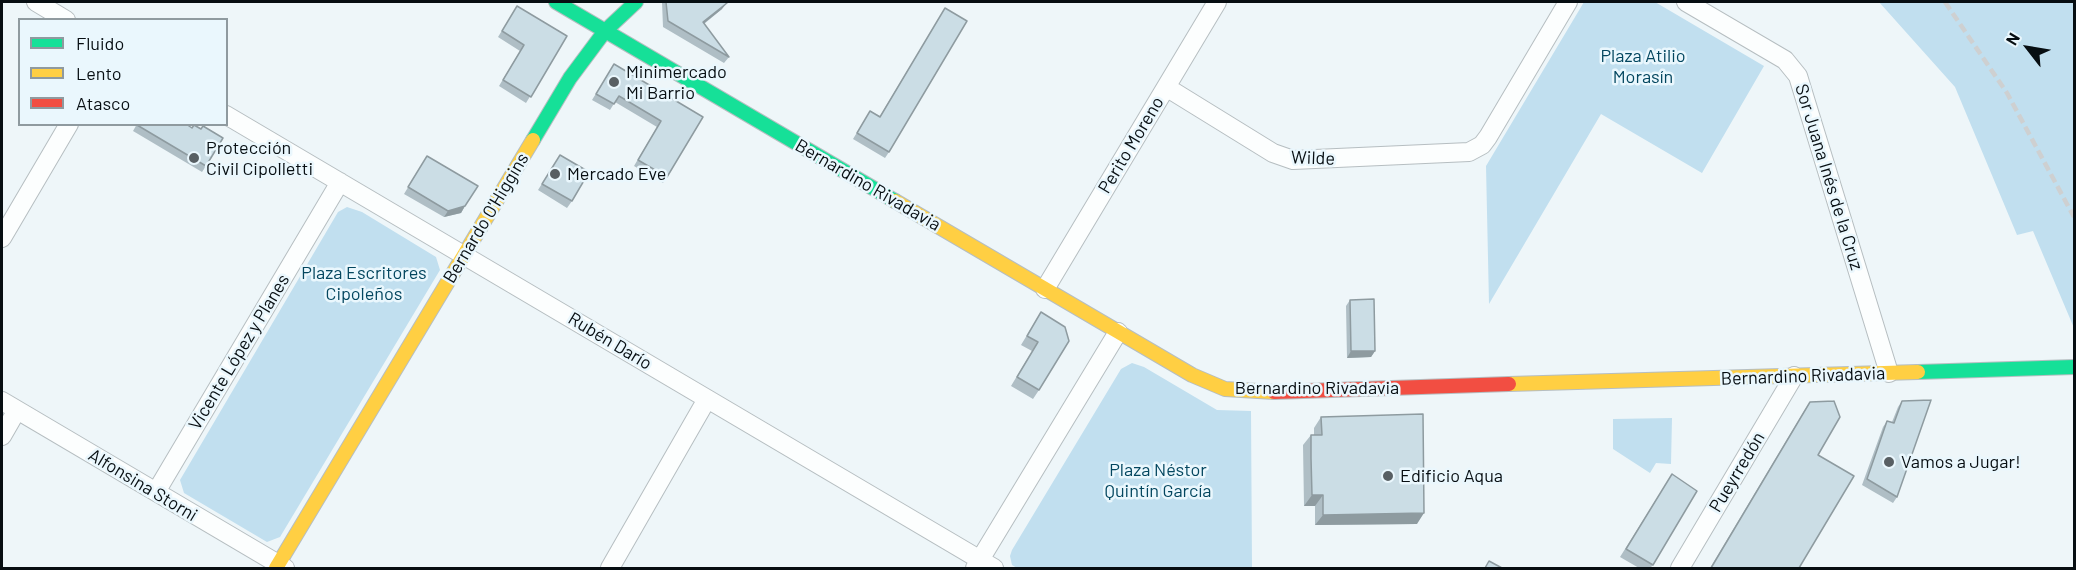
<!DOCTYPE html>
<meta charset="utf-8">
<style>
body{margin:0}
#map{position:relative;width:2076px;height:570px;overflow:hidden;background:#eef6f9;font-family:Barlow,sans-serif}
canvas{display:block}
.frame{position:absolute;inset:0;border:3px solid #070e12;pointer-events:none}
.legend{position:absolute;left:18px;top:18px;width:210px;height:108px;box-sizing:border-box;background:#eaf7fd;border:2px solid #8f9a9f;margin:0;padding:8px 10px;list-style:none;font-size:18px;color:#070e12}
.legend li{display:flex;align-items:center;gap:12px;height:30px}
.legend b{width:30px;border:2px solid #8f9a9f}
.north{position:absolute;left:1998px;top:18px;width:60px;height:60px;-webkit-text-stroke:4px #eaf7fd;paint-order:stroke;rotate:301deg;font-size:16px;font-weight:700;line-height:24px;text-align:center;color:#070e12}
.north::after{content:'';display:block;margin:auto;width:21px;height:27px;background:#070e12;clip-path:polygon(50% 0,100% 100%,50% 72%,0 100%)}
</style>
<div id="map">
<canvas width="2076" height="570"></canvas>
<div class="frame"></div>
<ul class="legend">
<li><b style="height:8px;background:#16e098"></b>Fluido</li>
<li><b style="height:8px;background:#ffcf43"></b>Lento</li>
<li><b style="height:8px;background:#f24e42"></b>Atasco</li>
</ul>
<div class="north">N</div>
</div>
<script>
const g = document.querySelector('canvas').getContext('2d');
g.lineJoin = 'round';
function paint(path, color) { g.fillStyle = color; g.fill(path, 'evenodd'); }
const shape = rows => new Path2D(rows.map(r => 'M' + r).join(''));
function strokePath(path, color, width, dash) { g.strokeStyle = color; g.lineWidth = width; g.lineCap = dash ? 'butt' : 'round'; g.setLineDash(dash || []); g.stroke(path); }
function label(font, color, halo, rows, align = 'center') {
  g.font = font + ' Barlow,sans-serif'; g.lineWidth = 5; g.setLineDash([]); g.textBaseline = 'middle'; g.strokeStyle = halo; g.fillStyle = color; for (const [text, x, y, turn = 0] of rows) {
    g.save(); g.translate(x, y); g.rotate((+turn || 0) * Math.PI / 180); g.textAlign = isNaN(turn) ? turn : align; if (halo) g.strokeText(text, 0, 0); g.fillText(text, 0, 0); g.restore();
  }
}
paint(shape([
 [1584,2,1655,2,1764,66,1702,173,1601,114,1489,304,1486,166],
 [1879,2,2074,2,2074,328,2033,231,2017,235,1955,87],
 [347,207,362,212,436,257,440,270,280,537,267,542,184,493,180,480,338,212],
 [1132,363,1144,367,1217,410,1251,411,1252,568,1017,568,1012,565,1010,556,1012,550,1121,369],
 [1672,418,1671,464,1656,463,1650,473,1613,449,1613,419]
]), '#c1dfef');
const street = shape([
 [36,2,66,20],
 [1686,2,1785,60,1798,76,1889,373],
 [1166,87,1273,153,1293,160,1469,152,1482,145,1488,137,1568,2],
 [226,115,994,568],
 [2,238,69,124],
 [1045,289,1217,2],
 [2,401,285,568],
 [2,436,17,410],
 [156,492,340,182],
 [610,568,707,399],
 [975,568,1118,332],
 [1680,568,1794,376]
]);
const fast = shape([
 [556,2,895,201],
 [533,140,570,78,605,31,636,2],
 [1918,372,2074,367]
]);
const slow = shape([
 [895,201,1192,375,1225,389,1274,392],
 [1509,384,1918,372],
 [276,568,533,140]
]);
const jam = shape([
 [1274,392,1509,384]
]);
strokePath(street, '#b6bec1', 20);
strokePath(fast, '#b6bec1', 16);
strokePath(slow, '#b6bec1', 16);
strokePath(jam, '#b6bec1', 16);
strokePath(street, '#fcfefe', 18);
strokePath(fast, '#16e098', 14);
strokePath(slow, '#ffcf43', 14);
strokePath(jam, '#f24e42', 14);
strokePath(shape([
 [1945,2,2007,93,2074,217]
]), '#ced0d1', 4.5, [9, 4.5]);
paint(shape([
 [662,2,679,2,722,9,704,24,729,57,724,63,663,27],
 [517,6,567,36,526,103,499,86,520,51,498,37],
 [945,8,889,152,885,158,853,139,870,111,880,116],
 [614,64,703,117,663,183,634,166,657,127,615,102,610,110,592,100],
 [137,124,186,124,206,166,202,172,133,131],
 [560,155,572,201,567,208,538,190],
 [427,156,465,206,461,213,444,217,404,194],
 [1350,300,1375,351,1371,357,1347,358,1346,306],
 [1041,312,1039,390,1033,399,1011,386,1032,351,1021,345],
 [1902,401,1897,497,1893,503,1862,485,1883,427,1887,421,1892,422,1898,407],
 [1810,402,1818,455,1799,568,1710,568,1804,411],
 [1321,417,1417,524,1315,525,1315,506,1304,506,1303,445,1311,435,1314,435,1314,428],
 [1672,474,1653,565,1650,568,1639,568,1620,557]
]), '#afbec5');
paint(shape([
 [727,3,722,9,698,28,703,22],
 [465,206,461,213,444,217,448,211],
 [1351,351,1375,351,1371,357,1347,358],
 [1312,495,1323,495,1315,506,1304,506],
 [1424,513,1417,524,1315,525,1323,515]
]), '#8e9ba0');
const building = shape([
 [666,2,725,2,727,3,703,22,729,57,668,21,666,2],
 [517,6,567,36,531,97,503,80,524,45,502,31,517,6],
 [945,8,967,21,889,152,857,133,870,111,880,117,945,8],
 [614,64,703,117,667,177,638,160,661,121,619,96,614,104,596,94,614,64],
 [137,124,186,124,192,128,194,125,201,129,203,126,223,138,206,166,137,125,137,124],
 [560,155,589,172,572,201,542,184,560,155],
 [427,156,478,186,465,206,448,211,408,187,427,156],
 [1374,299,1375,351,1351,351,1350,300,1374,299],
 [1041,312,1065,327,1069,341,1039,390,1017,377,1038,342,1027,336,1041,312],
 [1931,400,1897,497,1867,479,1887,421,1894,423,1902,401,1931,400],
 [1834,401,1840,417,1818,455,1854,476,1799,568,1711,568,1810,402,1834,401],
 [1423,414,1424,513,1323,515,1323,495,1312,495,1311,458,1311,435,1322,435,1321,417,1423,414],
 [1672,474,1697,491,1653,565,1626,549,1672,474],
 [1489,561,1502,568,1485,568,1489,561]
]);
paint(building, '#cbdde5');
strokePath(building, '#8e9ba0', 1.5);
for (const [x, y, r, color] of [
 [614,82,6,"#585f63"],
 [194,158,6,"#585f63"],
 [555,174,6,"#585f63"],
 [1889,462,6,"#585f63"],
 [1388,476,6,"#585f63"]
]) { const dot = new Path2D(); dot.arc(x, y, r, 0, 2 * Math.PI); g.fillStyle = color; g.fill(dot); strokePath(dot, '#eaf7fd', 2); }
label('18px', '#03465f', '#eaf7fd', [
 ["Plaza Atilio",1643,56],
 ["Morasín",1643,77],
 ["Plaza Escritores",364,273],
 ["Cipoleños",364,294],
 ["Plaza Néstor",1158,470],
 ["Quintín García",1158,491]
]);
label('18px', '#070e12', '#eaf7fd', [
 ["Minimercado",626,72],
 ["Mi Barrio",626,93],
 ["Protección",206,148],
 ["Civil Cipolletti",206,169],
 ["Mercado Eve",567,174],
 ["Vamos a Jugar!",1901,462],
 ["Edificio Aqua",1400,476]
], 'left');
label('18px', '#070e12', '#eaf7fd', [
 ["Perito Moreno",1131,145,-59],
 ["Wilde",1313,158,2],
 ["Sor Juana Inés de la Cruz",1829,177,73],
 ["Bernardino Rivadavia",868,185,30],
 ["Bernardo O'Higgins",486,218,-59],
 ["Rubén Darío",610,341,31],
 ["Vicente López y Planes",239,352,-59],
 ["Bernardino Rivadavia",1803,376,-2],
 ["Bernardino Rivadavia",1317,388],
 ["Pueyrredón",1737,472,-59],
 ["Alfonsina Storni",143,485,31]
]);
</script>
